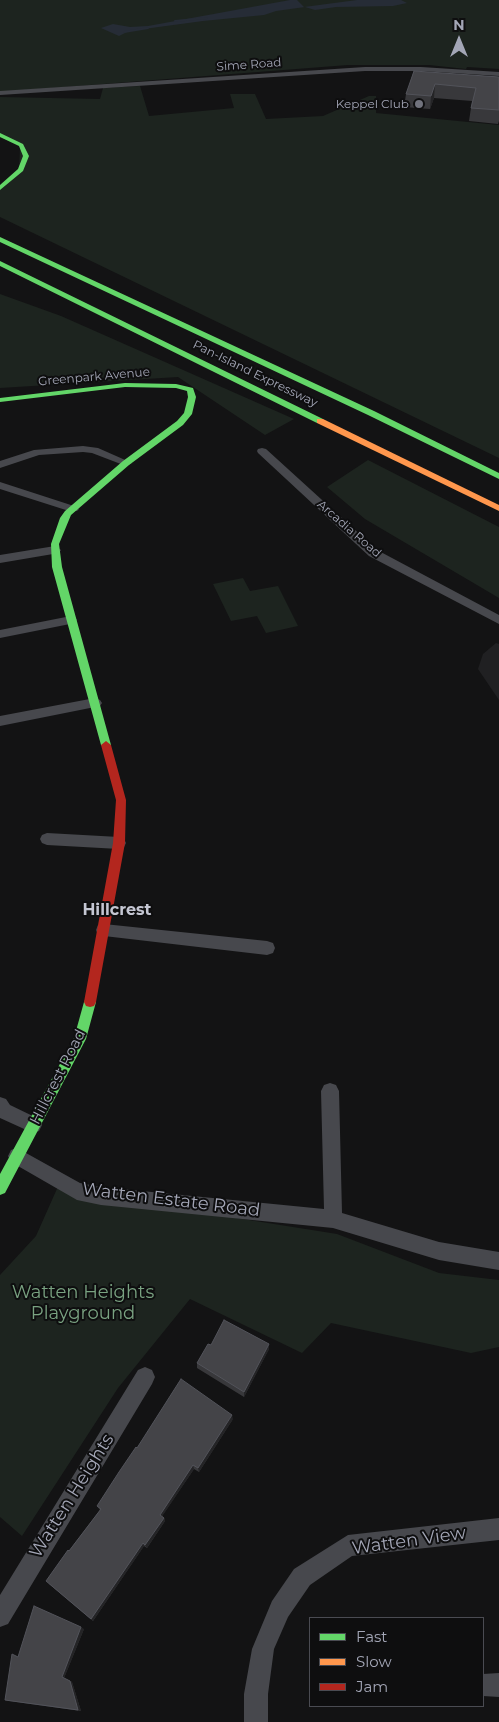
<!DOCTYPE html>
<style>
body{margin:0}
#map{position:relative;width:499px;height:1722px;overflow:hidden;background:#131314;font-family:Montserrat,sans-serif}
canvas{display:block}
.legend{position:absolute;left:309px;top:1617px;width:175px;height:90px;box-sizing:border-box;background:#0e0e0f;border:1px solid #4a4b52;margin:0;padding:6px 9px;list-style:none;font-size:15px;color:#a3a6b6}
.legend li{display:flex;align-items:center;gap:10px;height:25px}
.legend b{width:25px;border:1px solid #4a4b52}
.north{position:absolute;left:434px;top:15px;width:50px;height:50px;-webkit-text-stroke:4px #0e0e0f;paint-order:stroke;rotate:0deg;font-size:14px;font-weight:700;line-height:20px;text-align:center;color:#a3a6b6}
.north::after{content:'';display:block;margin:auto;width:18px;height:22px;background:#a3a6b6;clip-path:polygon(50% 0,100% 100%,50% 72%,0 100%)}
</style>
<div id="map">
<canvas width="499" height="1722"></canvas>
<ul class="legend">
<li><b style="height:6px;background:#63d668"></b>Fast</li>
<li><b style="height:6px;background:#ff974d"></b>Slow</li>
<li><b style="height:6px;background:#b3261e"></b>Jam</li>
</ul>
<div class="north">N</div>
</div>
<script>
const g = document.querySelector('canvas').getContext('2d');
g.lineJoin = 'round';
function paint(path, color) { g.fillStyle = color; g.fill(path, 'evenodd'); }
const shape = rows => new Path2D(rows.map(r => 'M' + r).join(''));
function strokePath(path, color, width, dash) { g.strokeStyle = color; g.lineWidth = width; g.lineCap = dash ? 'butt' : 'round'; g.setLineDash(dash || []); g.stroke(path); }
function label(font, color, halo, rows, align = 'center') {
  g.font = font + ' Montserrat,sans-serif'; g.lineWidth = 4; g.setLineDash([]); g.textBaseline = 'middle'; g.strokeStyle = halo; g.fillStyle = color; for (const [text, x, y, turn = 0] of rows) {
    g.save(); g.translate(x, y); g.rotate((+turn || 0) * Math.PI / 180); g.textAlign = isNaN(turn) ? turn : align; if (halo) g.strokeText(text, 0, 0); g.fillText(text, 0, 0); g.restore();
  }
}
paint(shape([
 [496,643,499,644,499,700,478,669,483,654]
]), '#202022');
paint(shape([
 [0,0,499,0,499,69,467,67,466,69,429,65,348,65,0,92],
 [140,86,149,116,234,108,230,94,255,94,266,119,323,116,369,96,376,96,376,113,499,125,499,458,0,217,0,190,19,174,20,146,0,137,0,97,100,99,103,88],
 [0,294,61,316,294,419,265,435,178,377,0,388],
 [368,460,499,527,499,598,365,519,327,487],
 [243,578,250,591,278,586,298,626,266,633,257,616,231,621,213,584],
 [60,1182,104,1197,337,1234,439,1273,499,1280,499,1347,471,1353,331,1323,302,1353,190,1299,118,1388,22,1536,0,1517,0,1275,36,1236]
]), '#1d241f');
paint(shape([
 [290,0,297,0,304,7,357,0,401,0,407,3,393,6,336,7,315,10,305,7,276,11,264,15,203,21,129,31,119,36,101,28,113,24,130,27,148,26]
]), '#262c36');
strokePath(shape([
 [175,21,207,18],
 [124,32,148,28]
]), '#262c36', 2);
paint(shape([
 [365,67,421,67,499,72,499,76,421,71,365,71,0,95,0,91,365,67],
 [83,446,98,448,132,463,126,466,92,453,83,452,39,455,0,468,0,461,34,450,83,446],
 [262,448,266,449,377,550,499,615,499,624,369,556,258,453,257,451,258,449,262,448],
 [0,482,77,507,79,509,77,511,69,511,0,489,0,482],
 [55,546,61,550,59,553,0,563,0,555,55,546],
 [71,616,75,617,77,620,75,623,0,638,0,630,71,616],
 [95,698,100,700,102,703,100,706,0,726,0,716,95,698],
 [47,833,119,837,124,839,126,843,124,847,119,849,47,845,42,843,40,839,42,835,47,833],
 [104,924,267,941,273,943,275,948,273,953,267,955,104,936,98,935,96,930,98,925,104,924],
 [330,1083,336,1085,339,1091,342,1213,439,1242,499,1252,499,1270,439,1260,333,1228,101,1205,77,1200,11,1162,8,1156,11,1150,17,1148,80,1183,101,1187,324,1209,321,1091,324,1085,330,1083],
 [0,1097,6,1099,10,1105,39,1119,42,1125,39,1131,33,1133,0,1118,0,1097],
 [145,1367,152,1370,155,1377,152,1384,8,1624,0,1627,0,1595,138,1370,145,1367],
 [499,1518,499,1540,352,1556,310,1585,288,1617,274,1649,268,1694,268,1722,244,1722,244,1694,252,1649,272,1601,294,1569,348,1535,499,1518],
 [499,1673,499,1697,483,1696,483,1674,499,1673]
]), '#47484d');
paint(shape([
 [0,133,23,144,29,156,23,171,0,190,0,185,18,169,23,156,19,146,0,137,0,133],
 [0,237,374,411,499,473,499,479,368,415,0,242,0,237],
 [0,261,323,419,324,421,317,423,0,266,0,261],
 [125,383,176,384,193,388,196,397,192,414,183,425,129,465,71,515,59,544,62,567,111,745,106,749,101,745,52,567,51,544,60,518,65,511,123,461,177,421,184,413,188,397,187,391,176,388,125,387,0,402,0,398,125,383],
 [90,997,94,998,96,1002,86,1039,5,1193,0,1195,0,1174,74,1038,84,1002,86,998,90,997]
]), '#63d668');
paint(shape([
 [317,419,323,419,499,505,499,511,317,423,317,419]
]), '#ff974d');
paint(shape([
 [106,741,111,745,126,800,125,843,96,1002,94,1006,90,1007,86,1006,84,1002,113,843,116,800,101,745,106,741]
]), '#b3261e');
paint(shape([
 [414,71,499,77,499,121,498,124,469,121,472,101,434,98,430,109,404,107,406,94],
 [211,1345,269,1349,244,1397,197,1368,197,1363],
 [233,1419,199,1472,194,1469,162,1516,164,1518,165,1521,147,1548,144,1546,93,1621,49,1584,69,1551,100,1510,97,1506],
 [84,1629,64,1678,72,1682,81,1711,9,1701,5,1700,18,1657]
]), '#38383b');
paint(shape([
 [435,84,434,98,430,109,431,96],
 [269,1344,269,1349,244,1397,244,1392],
 [232,1415,233,1419,199,1472,198,1468],
 [193,1465,194,1469,161,1518,160,1515],
 [164,1518,165,1521,147,1548,145,1545],
 [143,1543,144,1546,93,1621,91,1619],
 [81,1627,84,1629,64,1678,62,1677],
 [70,1681,72,1682,81,1711,78,1710]
]), '#242426');
const building = shape([
 [414,71,499,77,499,110,471,108,476,88,435,84,431,96,406,94,414,71],
 [224,1320,269,1344,244,1392,197,1363,208,1344,211,1345,224,1320],
 [181,1379,232,1415,198,1468,193,1465,160,1515,164,1518,145,1545,143,1543,91,1619,46,1581,68,1550,69,1551,101,1509,97,1506,119,1472,136,1447,137,1448,181,1379],
 [34,1606,81,1627,62,1677,70,1681,78,1710,5,1700,12,1654,18,1657,34,1606]
]);
paint(building, '#444448');
strokePath(building, '#52535a', 1);
for (const [x, y, r, color] of [
 [419,104,5,"#71737d"]
]) { const dot = new Path2D(); dot.arc(x, y, r, 0, 2 * Math.PI); g.fillStyle = color; g.fill(dot); strokePath(dot, '#0e0e0f', 2); }
label('12px', '#a3a6b6', '#0e0e0f', [
 ["Sime Road",249,65,-4],
 ["Pan-Island Expressway",255,374,26],
 ["Greenpark Avenue",94,377,-5],
 ["Arcadia Road",349,529,41]
]);
label('12px', '#a3a6b6', '#0e0e0f', [
 ["Keppel Club",409,104]
], 'right');
label('15px', '#a3a6b6', '#0e0e0f', [
 ["Hillcrest Road",58,1077,-63]
]);
label('bold 16px', '#c4c6d2', '#0e0e0f', [
 ["Hillcrest",117,910]
]);
label('18px', '#a3a6b6', '#0e0e0f', [
 ["Watten Estate Road",171,1200,7],
 ["Watten Heights",72,1496,-58],
 ["Watten View",409,1541,-8]
]);
label('18px', '#79a281', '#0e0e0f', [
 ["Watten Heights",83,1293],
 ["Playground",83,1314]
]);
</script>
